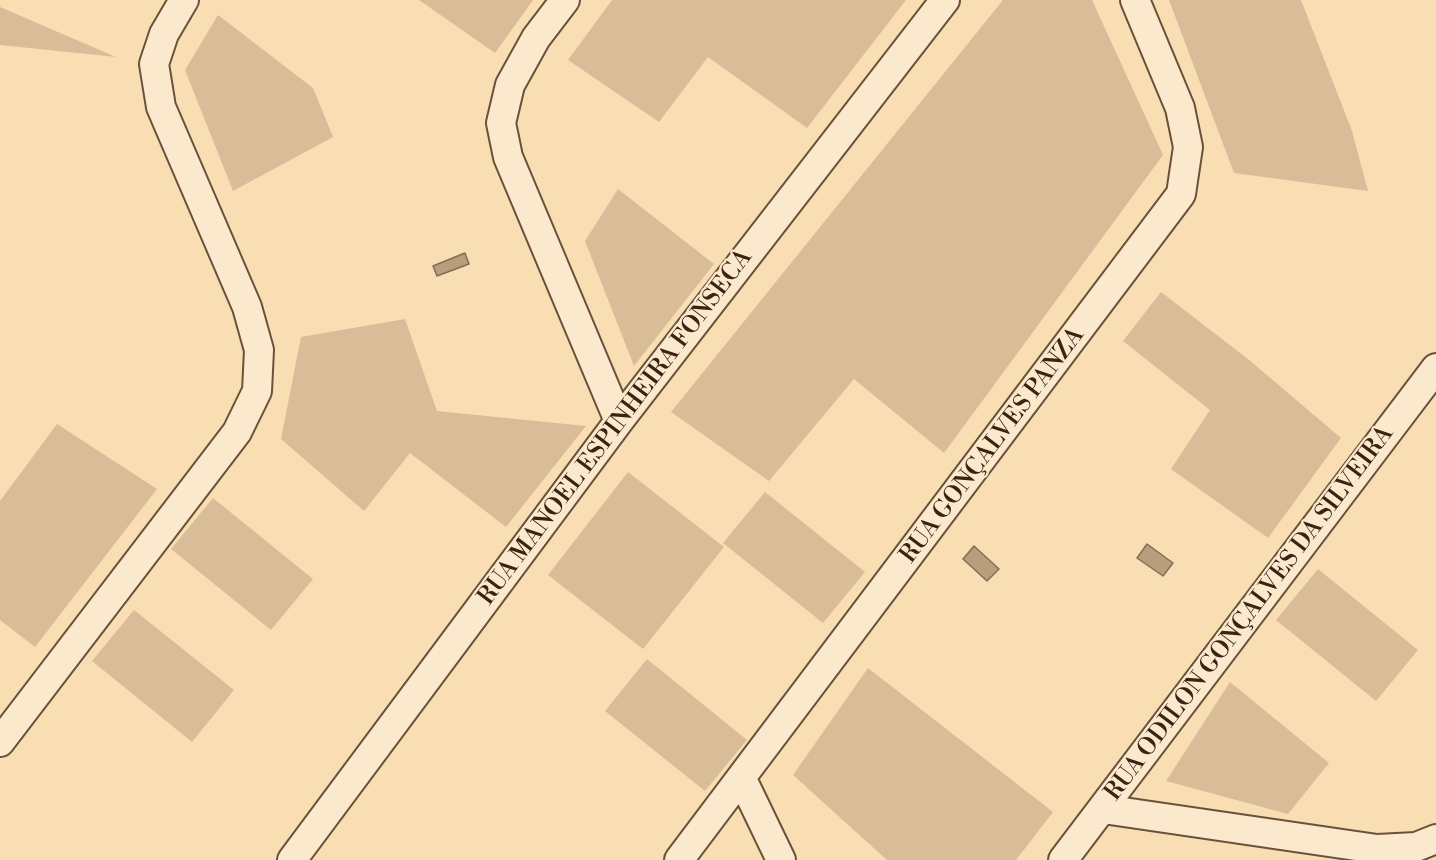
<!DOCTYPE html>
<meta charset="utf-8">
<style>
body{margin:0}
canvas{display:block;background:#f9ddb3}
</style>
<canvas width="1436" height="860"></canvas>
<script>
const g = document.querySelector('canvas').getContext('2d');
g.lineJoin = 'round';
function paint(path, color) { g.fillStyle = color; g.fill(path, 'evenodd'); }
const shape = rows => new Path2D(rows.map(r => 'M' + r).join(''));
function strokePath(path, color, width, dash) { g.strokeStyle = color; g.lineWidth = width; g.lineCap = dash ? 'butt' : 'round'; g.setLineDash(dash || []); g.stroke(path); }
function label(font, color, halo, rows, align = 'center') {
  g.font = font + ' "Libre Bodoni",serif'; g.lineWidth = 4.5; g.setLineDash([]); g.textBaseline = 'middle'; g.strokeStyle = halo; g.fillStyle = color; for (const [text, x, y, turn = 0] of rows) {
    g.save(); g.translate(x, y); g.rotate((+turn || 0) * Math.PI / 180); g.textAlign = isNaN(turn) ? turn : align; if (halo) g.strokeText(text, 0, 0); g.fillText(text, 0, 0); g.restore();
  }
}
paint(shape([
 [419,0,533,0,495,53],
 [612,0,906,0,807,128,708,57,659,122,568,60],
 [1003,0,1092,0,1163,155,944,453,854,379,769,481,671,412],
 [1169,0,1301,0,1352,131,1368,191,1234,173],
 [0,7,116,57,0,45],
 [218,15,313,88,333,137,233,191,185,70],
 [618,189,714,264,634,366,585,241],
 [1161,292,1248,359,1341,438,1268,538,1171,469,1210,410,1123,341],
 [405,319,437,411,586,426,506,527,410,453,364,511,281,439,301,337],
 [57,424,157,489,35,647,0,620,0,501],
 [628,472,724,547,643,649,548,575],
 [765,492,865,572,823,623,723,543],
 [213,498,313,579,271,630,171,549],
 [1318,569,1418,650,1376,701,1276,620],
 [134,610,234,690,192,742,92,661],
 [647,659,747,740,705,791,605,711],
 [868,668,1053,812,1016,860,887,860,793,775],
 [1230,682,1329,763,1288,814,1166,781]
]), '#d9bd98');
const water = shape([
 [465,253,469,264,437,276,433,266,465,253],
 [1147,544,1173,563,1163,576,1137,558,1147,544],
 [974,546,999,569,987,581,963,559,974,546]
]);
paint(water, '#b89e7c');
strokePath(water, '#866d52', 1.5);
const minor = shape([
 [565,0,536,38,510,85,501,123,508,157,619,421],
 [0,742,237,432,257,391,259,350,247,307,161,107,154,64,164,34,184,0],
 [742,779,781,860],
 [1103,809,1377,849,1416,847,1436,839],
 [292,860,619,421,945,0],
 [679,860,1181,194,1188,147,1180,108,1135,0],
 [1063,860,1436,368]
]);
strokePath(minor, '#6a523a', 32);
strokePath(minor, '#fbe9ce', 28);
label('24px', '#3a2312', '#fbe9ce', [
 ["RUA MANOEL ESPINHEIRA FONSECA",616,428,-53],
 ["RUA GONÇALVES PANZA",993,446,-53],
 ["RUA ODILON GONÇALVES DA SILVEIRA",1250,614,-53]
]);
</script>
